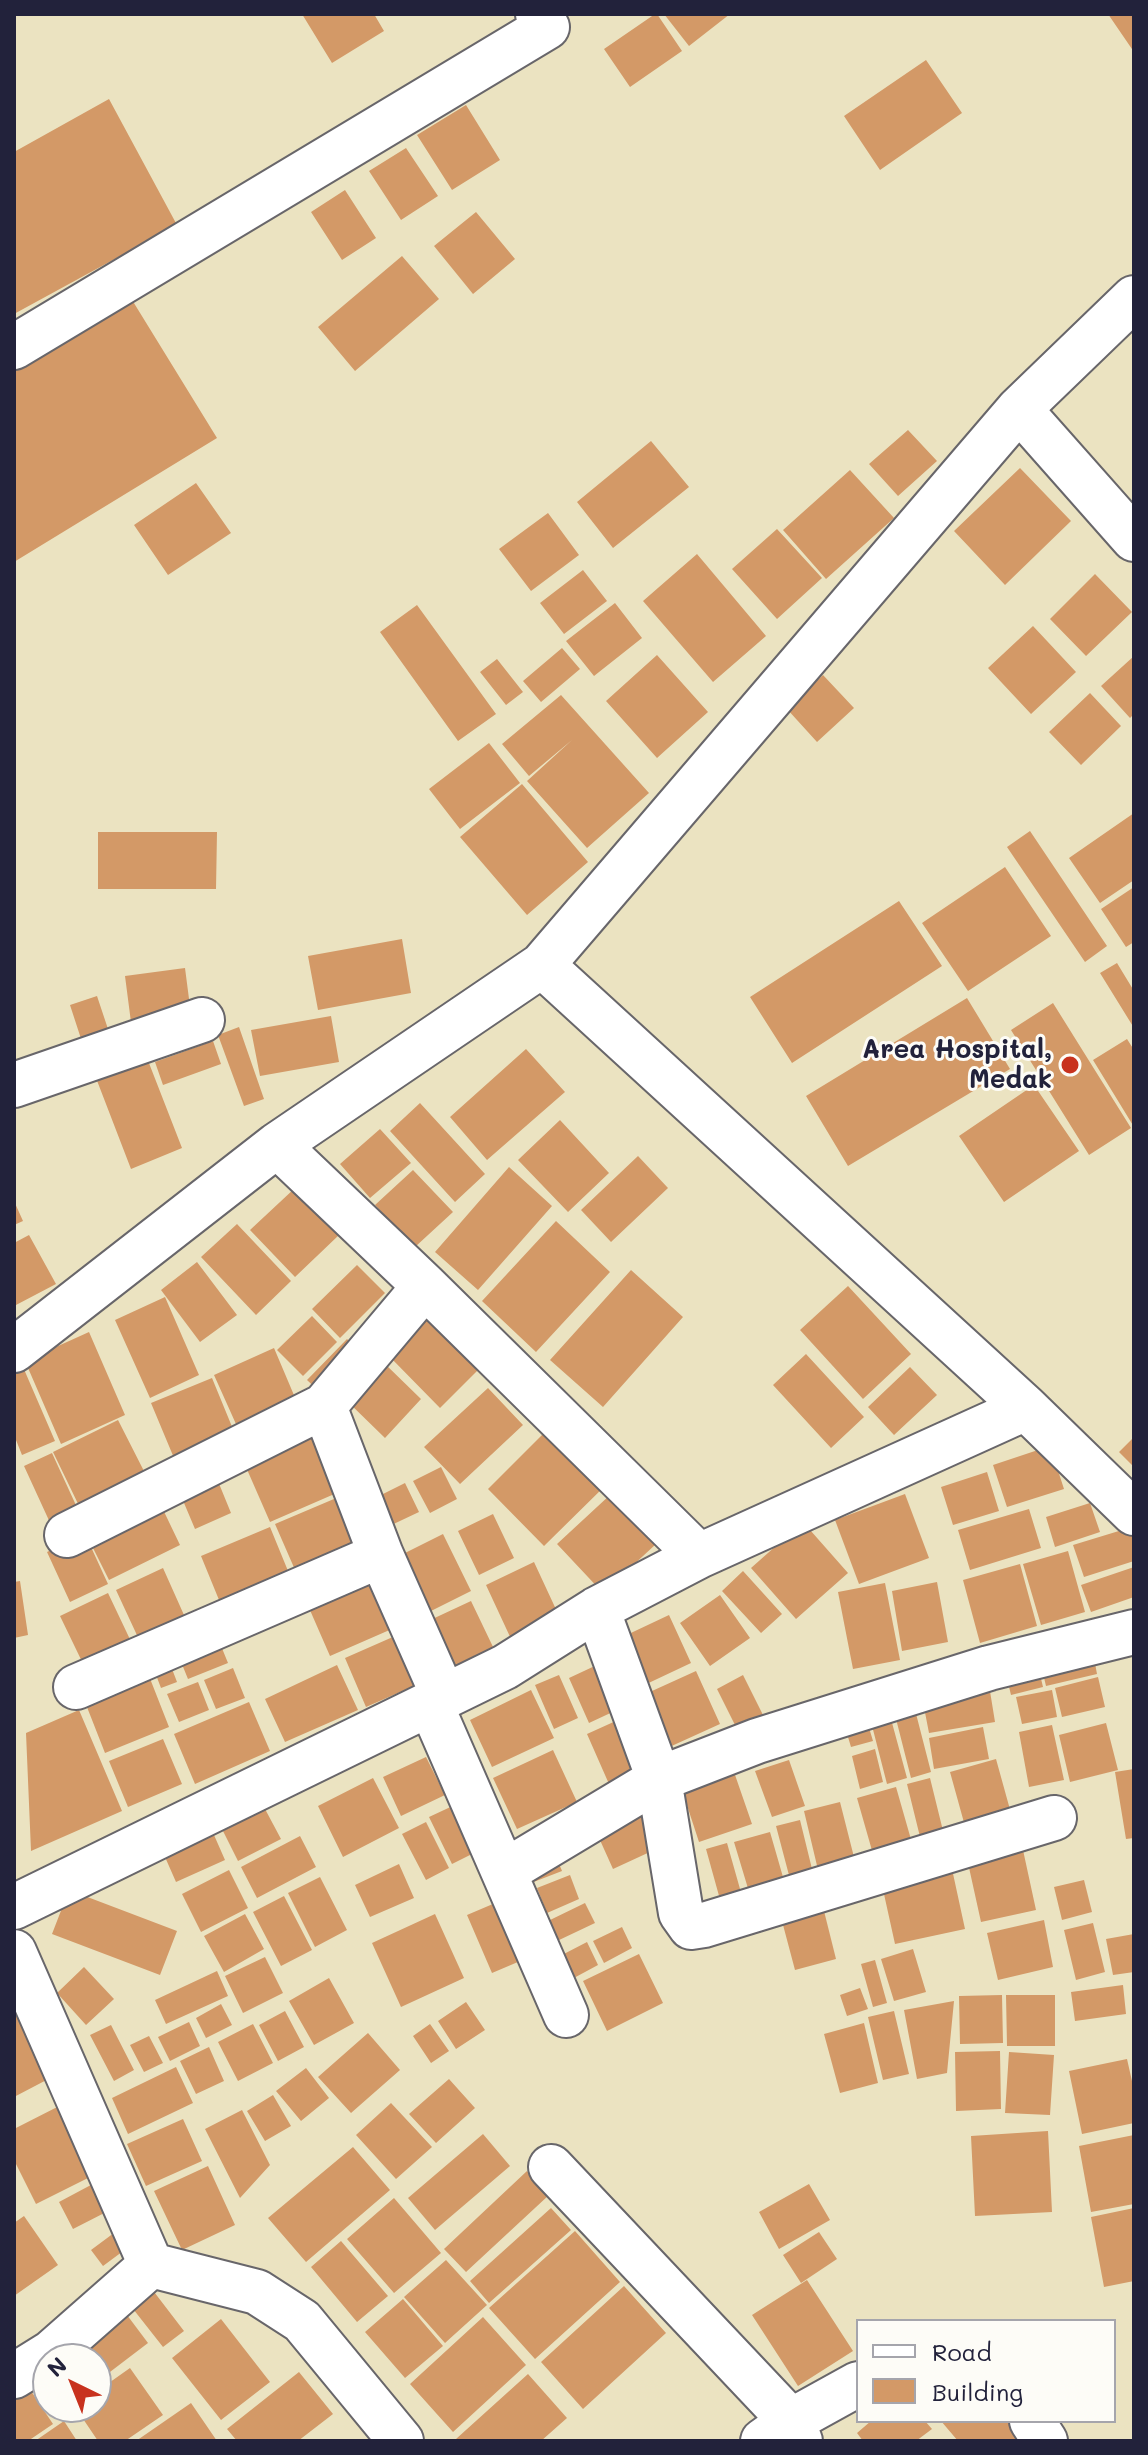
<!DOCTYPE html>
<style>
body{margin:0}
#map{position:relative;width:1148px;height:2455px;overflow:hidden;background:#ebe3c1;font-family:Mali,sans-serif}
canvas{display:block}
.frame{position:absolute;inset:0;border:16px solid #22223b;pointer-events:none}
.legend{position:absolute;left:856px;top:2319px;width:260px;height:104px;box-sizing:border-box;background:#fdfcf7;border:2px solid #a5a5ac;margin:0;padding:10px 14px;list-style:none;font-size:24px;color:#22223b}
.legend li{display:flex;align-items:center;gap:16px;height:40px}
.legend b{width:40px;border:2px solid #a5a5ac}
.north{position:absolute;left:32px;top:2343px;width:80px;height:80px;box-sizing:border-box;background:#fdfcf7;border:2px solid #a5a5ac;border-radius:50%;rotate:317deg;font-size:22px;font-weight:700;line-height:32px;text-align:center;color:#22223b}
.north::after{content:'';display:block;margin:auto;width:28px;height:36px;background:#c8321e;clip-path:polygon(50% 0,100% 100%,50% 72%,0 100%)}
</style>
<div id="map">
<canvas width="1148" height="2455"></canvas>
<div class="frame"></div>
<ul class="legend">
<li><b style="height:10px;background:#fff"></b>Road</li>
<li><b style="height:22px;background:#d39967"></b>Building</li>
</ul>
<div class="north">N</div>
</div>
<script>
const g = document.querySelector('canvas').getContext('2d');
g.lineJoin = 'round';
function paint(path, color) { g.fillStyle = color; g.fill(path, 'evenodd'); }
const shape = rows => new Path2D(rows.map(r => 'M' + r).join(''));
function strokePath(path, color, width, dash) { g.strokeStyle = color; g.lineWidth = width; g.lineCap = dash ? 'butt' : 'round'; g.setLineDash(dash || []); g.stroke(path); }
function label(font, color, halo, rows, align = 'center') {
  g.font = font + ' Mali,sans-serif'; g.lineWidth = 6; g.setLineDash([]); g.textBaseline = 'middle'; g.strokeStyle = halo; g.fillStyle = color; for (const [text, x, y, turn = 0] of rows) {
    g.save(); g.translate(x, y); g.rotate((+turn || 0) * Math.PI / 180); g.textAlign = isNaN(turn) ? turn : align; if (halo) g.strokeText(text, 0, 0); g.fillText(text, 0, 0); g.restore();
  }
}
paint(shape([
 [302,14,374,14,384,31,332,63],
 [655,14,657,14,682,51,630,87,604,49],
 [664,14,730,14,689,46],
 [1108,14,1134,14,1134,52],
 [926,60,962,113,880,170,844,116],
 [109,99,177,225,14,314,14,152],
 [466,105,500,160,452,190,417,135],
 [406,148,438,196,401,220,369,171],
 [345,190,376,238,342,260,311,212],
 [476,212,515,259,473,294,434,246],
 [402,256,439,299,355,371,318,327],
 [129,295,217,438,14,562,14,365],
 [908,430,937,461,898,496,869,464],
 [651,441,689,487,613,548,577,502],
 [1020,468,1071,521,1005,585,954,531],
 [850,470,894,518,826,579,783,530],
 [196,483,231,533,168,575,134,525],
 [548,513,579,555,531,591,499,549],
 [777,529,822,578,777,619,732,569],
 [697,554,766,636,713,682,643,601],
 [583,570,607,601,564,634,540,603],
 [1095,574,1132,612,1086,656,1050,619],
 [615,603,642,638,594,676,566,641],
 [417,605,496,714,458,741,380,632],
 [1033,626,1076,672,1031,714,988,668],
 [562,648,580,669,541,702,523,681],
 [657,655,708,712,657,758,606,701],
 [1134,656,1134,714,1130,718,1101,686],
 [497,659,523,692,506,705,480,672],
 [823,675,854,708,817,742,787,709],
 [1090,693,1121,726,1081,765,1049,732],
 [561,695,649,793,587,848,527,781,572,740,529,776,502,744],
 [489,743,520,783,460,829,429,789],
 [522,784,588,862,527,915,460,837],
 [1134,813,1134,880,1100,903,1069,858],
 [1030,831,1107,946,1085,962,1007,847],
 [98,832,217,832,216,889,98,889],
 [1005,867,1051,936,968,991,922,923],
 [1134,887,1134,942,1126,947,1101,909],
 [899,901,942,966,792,1063,750,997],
 [402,939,411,993,318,1010,308,956],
 [1117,963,1134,991,1134,1028,1100,973],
 [185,968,192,1022,132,1030,125,976],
 [97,996,112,1041,85,1051,70,1005],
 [967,998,1010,1069,848,1166,806,1096],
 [1053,1003,1131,1128,1089,1155,1011,1030],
 [331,1016,339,1062,260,1076,251,1030],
 [239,1027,264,1099,244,1106,218,1035],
 [1127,1039,1134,1050,1134,1127,1093,1060],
 [213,1041,221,1064,163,1085,155,1062],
 [526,1049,565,1092,487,1160,450,1117],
 [147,1058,182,1148,131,1169,96,1078],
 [1034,1085,1079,1151,1004,1202,959,1136],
 [420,1103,485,1174,455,1202,390,1131],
 [560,1120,609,1173,568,1212,518,1160],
 [380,1129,411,1163,370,1198,340,1164],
 [638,1156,668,1188,611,1242,581,1210],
 [509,1167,552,1206,478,1290,435,1252],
 [413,1170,453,1212,415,1247,375,1205],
 [295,1188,339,1235,295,1277,250,1230],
 [14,1201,23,1221,14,1225],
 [556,1221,610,1272,536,1352,482,1301],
 [237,1224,291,1281,256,1315,201,1257],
 [29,1235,56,1284,16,1305,14,1302,14,1243],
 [197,1262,237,1315,200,1342,161,1290],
 [357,1265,385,1293,340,1338,312,1309],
 [631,1270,683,1317,603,1407,550,1360],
 [848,1286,911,1354,863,1399,800,1330],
 [165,1297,199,1375,150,1398,115,1320],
 [312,1316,337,1342,303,1376,277,1350],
 [429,1316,480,1368,440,1408,389,1356],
 [89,1332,125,1415,61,1444,25,1361],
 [347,1339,365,1357,325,1397,307,1380],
 [274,1348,299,1407,240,1433,214,1375],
 [806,1354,864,1417,831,1448,773,1385],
 [382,1361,421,1399,385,1438,346,1400],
 [23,1367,55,1441,22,1455,14,1435,14,1371],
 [910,1367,937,1395,894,1435,868,1407],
 [212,1378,235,1434,174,1458,151,1403],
 [488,1388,523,1425,460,1484,424,1447],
 [118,1420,148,1479,82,1512,53,1452],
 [554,1423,610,1481,544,1546,488,1489],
 [311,1427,339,1492,270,1522,242,1458],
 [1134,1437,1134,1467,1119,1452],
 [1050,1446,1064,1489,1007,1507,993,1465],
 [52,1453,80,1514,52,1527,24,1466],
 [441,1467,457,1499,430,1513,413,1481],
 [213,1469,231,1513,195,1529,176,1484],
 [987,1472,999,1511,953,1525,941,1487],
 [624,1482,669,1532,603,1593,557,1544],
 [405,1483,419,1512,383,1529,369,1501],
 [905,1494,929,1558,859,1584,835,1520],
 [341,1496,364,1551,299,1579,275,1524],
 [157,1497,180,1545,109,1580,85,1532],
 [1090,1503,1100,1532,1055,1547,1046,1517],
 [1029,1509,1041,1548,970,1570,958,1530],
 [493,1514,514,1558,479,1575,458,1531],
 [803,1522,848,1573,796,1619,751,1568],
 [270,1527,295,1588,226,1617,201,1556],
 [1132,1527,1134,1534,1134,1561,1084,1577,1073,1545],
 [85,1534,108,1584,70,1602,47,1552],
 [443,1534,471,1591,419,1617,391,1560],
 [1068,1551,1085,1612,1041,1625,1023,1564],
 [534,1562,560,1618,512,1641,486,1585],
 [1020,1564,1037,1626,980,1643,963,1580],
 [1134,1567,1134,1597,1091,1612,1081,1585],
 [163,1568,188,1624,142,1646,116,1590],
 [376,1570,401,1625,330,1656,306,1601],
 [743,1571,782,1614,761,1633,722,1591],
 [20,1581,28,1635,14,1638,14,1582],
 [937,1582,948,1642,902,1651,892,1591],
 [885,1583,900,1660,853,1669,838,1592],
 [108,1593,136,1652,88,1674,60,1616],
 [720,1595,750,1638,710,1666,680,1623],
 [471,1601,494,1649,449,1670,426,1622],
 [669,1615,691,1663,638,1688,616,1640],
 [411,1629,432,1678,366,1707,345,1658],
 [217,1636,228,1663,188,1679,177,1652],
 [1093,1653,1097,1674,1046,1686,1041,1665],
 [1036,1658,1043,1687,1011,1695,1004,1666],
 [169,1661,177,1682,161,1688,153,1667],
 [599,1664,619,1709,589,1723,569,1678],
 [337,1665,358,1710,285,1742,265,1699],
 [233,1668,245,1698,216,1709,204,1680],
 [696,1671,720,1724,665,1749,641,1696],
 [559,1675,578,1718,554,1729,535,1685],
 [743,1675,764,1717,738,1731,717,1689],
 [149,1676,169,1727,105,1753,85,1702],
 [1098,1677,1105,1707,1062,1717,1055,1688],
 [198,1682,209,1710,179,1722,167,1694],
 [989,1685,995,1722,929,1733,922,1697],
 [531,1690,554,1738,492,1767,470,1720],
 [1052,1690,1057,1717,1022,1724,1016,1697],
 [249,1702,270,1751,195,1784,174,1734],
 [913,1702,931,1772,911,1778,893,1707],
 [888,1708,907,1778,887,1784,869,1714],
 [79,1710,122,1811,31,1851,26,1733],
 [864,1711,873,1741,851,1747,842,1717],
 [629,1715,651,1765,609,1784,587,1734],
 [1106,1723,1118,1770,1070,1782,1059,1735],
 [1052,1725,1064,1780,1029,1787,1019,1732],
 [983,1727,989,1759,934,1769,929,1738],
 [163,1739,182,1784,128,1807,109,1761],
 [875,1749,883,1782,860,1789,852,1756],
 [553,1750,577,1802,517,1829,493,1778],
 [426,1757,445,1795,401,1816,383,1777],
 [996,1759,1014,1824,968,1837,950,1772],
 [789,1760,805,1806,772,1817,755,1771],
 [1134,1769,1134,1838,1126,1839,1115,1772],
 [734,1772,752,1824,699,1842,682,1790],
 [373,1778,399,1828,343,1857,318,1806],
 [930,1778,946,1843,923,1849,907,1784],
 [896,1787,912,1843,873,1854,857,1798],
 [840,1802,856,1865,819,1874,804,1811],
 [459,1803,482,1849,452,1864,429,1817],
 [647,1805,665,1845,613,1869,595,1829],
 [265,1809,281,1839,238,1861,223,1831],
 [800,1820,813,1873,790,1879,776,1826],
 [426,1822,449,1868,426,1880,402,1834],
 [770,1832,785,1884,750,1895,734,1842],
 [214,1835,225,1860,176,1882,165,1857],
 [300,1836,316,1867,257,1898,241,1867],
 [727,1843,742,1896,721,1903,706,1849],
 [1023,1850,1036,1910,981,1922,968,1863],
 [555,1854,562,1871,531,1883,524,1866],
 [399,1864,414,1898,370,1917,355,1885],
 [952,1869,965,1929,895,1944,882,1885],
 [229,1870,248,1908,201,1932,182,1894],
 [570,1875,579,1899,547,1913,537,1888],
 [320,1877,347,1930,315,1947,288,1893],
 [1084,1880,1092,1912,1062,1920,1054,1887],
 [69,1890,177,1931,160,1975,52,1934],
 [820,1895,836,1959,795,1970,778,1906],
 [284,1896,312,1950,281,1966,253,1912],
 [507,1898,532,1956,492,1973,467,1915],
 [585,1903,595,1923,557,1941,548,1921],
 [245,1914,264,1949,224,1972,204,1936],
 [435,1914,464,1978,401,2007,372,1943],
 [1044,1920,1053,1967,998,1980,987,1933],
 [1093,1923,1105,1972,1076,1980,1064,1930],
 [622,1927,632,1948,604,1963,593,1941],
 [1134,1934,1134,1972,1113,1975,1106,1939],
 [587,1942,598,1965,572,1979,560,1956],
 [913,1949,926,1992,894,2001,881,1959],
 [639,1954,663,2003,607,2031,583,1981],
 [265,1957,283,1993,243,2013,225,1976],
 [875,1960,887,2003,873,2007,861,1964],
 [84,1967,114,1999,86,2025,57,1993],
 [217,1971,228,1996,166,2024,155,2000],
 [329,1978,354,2023,314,2045,289,2001],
 [1123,1985,1126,2014,1075,2021,1071,1992],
 [860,1988,868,2009,847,2016,840,1995],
 [1002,1995,1003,2043,960,2044,959,1996],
 [1006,1995,1055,1995,1055,2046,1007,2046],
 [954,2001,947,2073,917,2079,904,2010],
 [466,2002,485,2030,456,2049,438,2021],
 [221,2004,232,2025,206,2038,196,2018],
 [285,2011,304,2047,278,2061,259,2025],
 [894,2011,909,2074,883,2080,868,2017],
 [23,2013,56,2075,14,2097,14,2018],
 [189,2022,200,2046,170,2061,158,2037],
 [864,2023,878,2083,840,2093,824,2034],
 [253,2024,273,2063,238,2081,218,2042],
 [430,2024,449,2051,431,2063,413,2036],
 [111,2025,134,2070,114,2081,90,2035],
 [368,2033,400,2070,351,2113,318,2077],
 [149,2036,163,2063,144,2072,130,2045],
 [209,2047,224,2081,196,2094,180,2061],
 [1000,2051,1001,2109,956,2111,955,2052],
 [1009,2052,1054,2055,1050,2115,1005,2113],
 [1127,2059,1134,2090,1134,2123,1082,2134,1069,2071],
 [176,2067,193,2103,128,2134,112,2098],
 [306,2068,329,2098,301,2121,276,2091],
 [449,2079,475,2108,436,2143,409,2114],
 [273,2095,291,2126,265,2141,247,2111],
 [69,2101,104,2170,36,2204,14,2160,14,2129],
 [391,2103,432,2147,396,2179,356,2135],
 [242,2110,270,2165,240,2198,205,2129],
 [183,2119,202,2161,146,2186,127,2144],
 [1048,2131,1052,2212,975,2216,971,2136],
 [483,2134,510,2166,435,2230,408,2198],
 [1134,2135,1134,2204,1091,2212,1079,2146],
 [353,2147,390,2190,306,2262,268,2218],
 [208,2166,235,2225,182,2250,154,2191],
 [527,2171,549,2195,466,2272,444,2249],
 [104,2178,118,2206,73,2229,59,2202],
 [809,2184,830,2220,779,2249,759,2212],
 [394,2198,441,2253,394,2293,347,2239],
 [551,2208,571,2230,489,2303,470,2281],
 [1134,2208,1134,2281,1104,2287,1091,2217],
 [24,2216,58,2265,14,2296,14,2223],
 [122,2227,134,2243,103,2266,91,2250],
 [575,2231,620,2282,535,2359,489,2308],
 [819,2232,837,2259,801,2283,783,2255],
 [341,2241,388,2296,357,2322,311,2267],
 [446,2260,487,2305,445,2343,404,2297],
 [807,2280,853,2351,798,2386,752,2315],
 [148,2284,184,2331,163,2347,126,2300],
 [624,2286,666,2333,583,2409,541,2362],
 [403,2299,443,2346,405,2378,365,2332],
 [118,2303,148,2343,106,2375,77,2336],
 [483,2317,526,2365,453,2432,410,2384],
 [221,2319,270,2382,221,2420,172,2358],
 [130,2368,163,2415,125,2441,98,2441,75,2407,96,2407,96,2392],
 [299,2372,333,2414,298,2441,237,2441,227,2429],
 [528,2374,567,2418,541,2441,458,2441,456,2439],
 [23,2379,53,2424,28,2441,15,2441,14,2385],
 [191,2403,217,2441,136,2441],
 [64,2421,77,2441,35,2441],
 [871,2421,925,2421,932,2429,916,2441,863,2441,857,2433],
 [941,2421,1007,2421,1023,2441,958,2441]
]), '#d39967');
const minor = shape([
 [14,347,547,27,538,14],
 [1019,409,1134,539],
 [542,965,1026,1408,1134,1513],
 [14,1085,202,1020],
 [277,1145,425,1286,699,1556],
 [14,1350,277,1145,542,965,1019,409,1134,298],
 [324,1406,381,1555,444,1697],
 [67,1535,324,1406,425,1286],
 [597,1609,659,1779,681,1913,691,1927,704,1925,1054,1818],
 [76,1687,381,1555],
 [430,1703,566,2015],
 [504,1872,659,1779,757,1741,989,1668,1134,1632],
 [14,1907,505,1667,597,1609,699,1556,1026,1408],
 [14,1952,151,2265,51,2353,14,2376],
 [551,2167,791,2421,800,2441],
 [151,2265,257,2292,302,2321,401,2441],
 [1032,2421,1045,2441],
 [763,2441,791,2421,858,2384]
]);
strokePath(minor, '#68666a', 48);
strokePath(minor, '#fff', 44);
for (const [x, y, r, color] of [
 [1070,1065,10,"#c8321e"]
]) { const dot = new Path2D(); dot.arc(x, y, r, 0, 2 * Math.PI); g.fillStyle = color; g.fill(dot); strokePath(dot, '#fdfcf7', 3); }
label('bold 26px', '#22223b', '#fdfcf7', [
 ["Area Hospital,",1052,1050],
 ["Medak",1052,1080]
], 'right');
</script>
